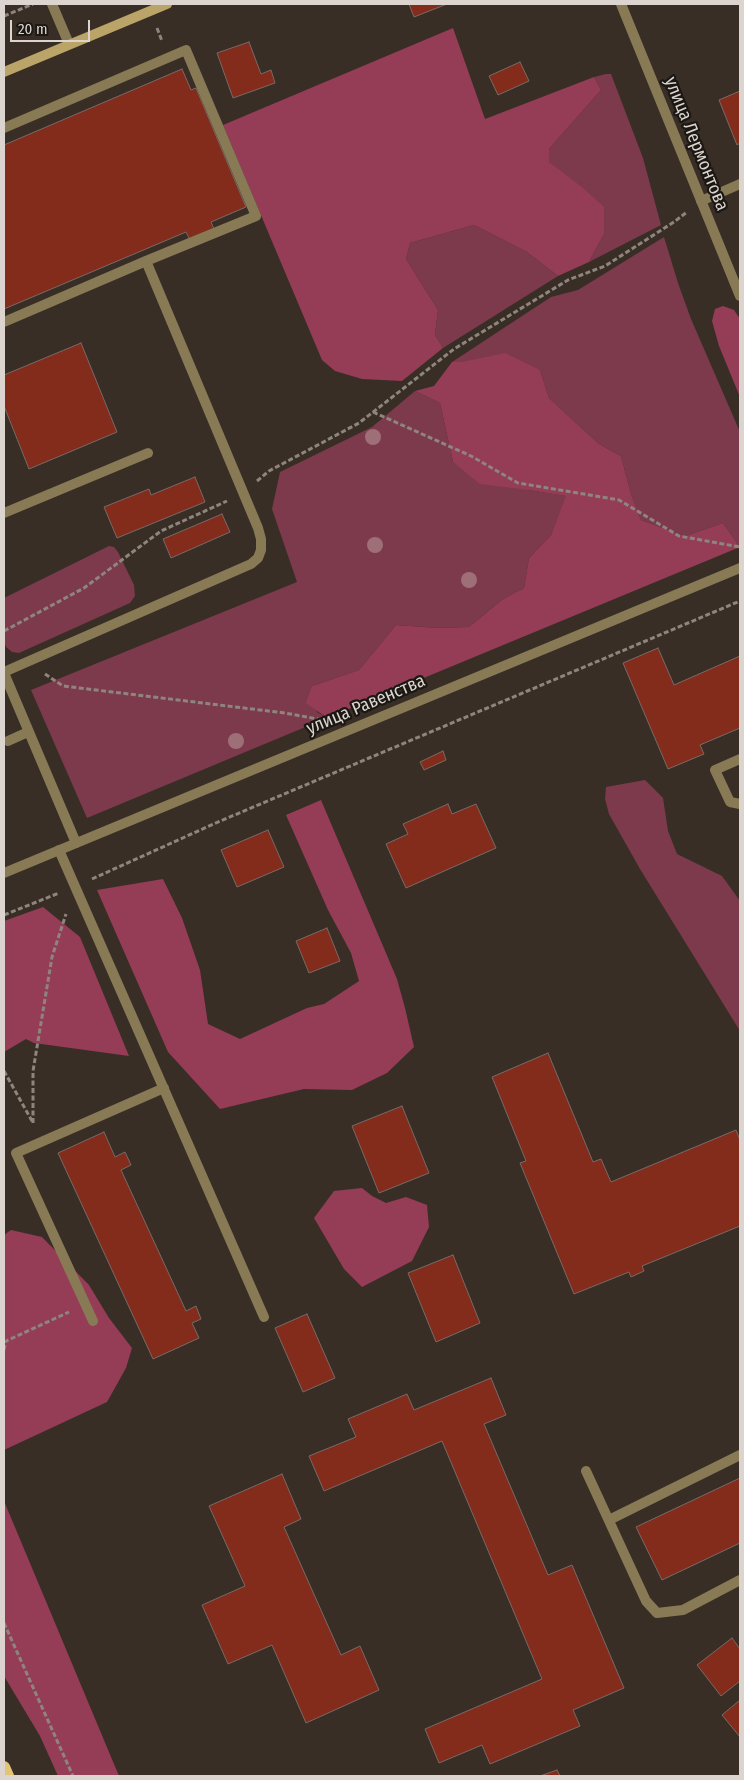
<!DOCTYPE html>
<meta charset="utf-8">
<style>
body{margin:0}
#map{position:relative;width:744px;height:1780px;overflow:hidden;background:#382e26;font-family:"Fira Sans Condensed",sans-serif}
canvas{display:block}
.frame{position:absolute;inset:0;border:5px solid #dbd4cf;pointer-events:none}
.scale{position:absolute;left:10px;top:20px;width:80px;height:22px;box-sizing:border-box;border:2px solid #dbd4cf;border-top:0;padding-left:6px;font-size:15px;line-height:18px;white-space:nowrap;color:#dbd4cf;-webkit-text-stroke:4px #1b1713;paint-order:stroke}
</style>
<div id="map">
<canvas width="744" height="1780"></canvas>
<div class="frame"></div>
<div class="scale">20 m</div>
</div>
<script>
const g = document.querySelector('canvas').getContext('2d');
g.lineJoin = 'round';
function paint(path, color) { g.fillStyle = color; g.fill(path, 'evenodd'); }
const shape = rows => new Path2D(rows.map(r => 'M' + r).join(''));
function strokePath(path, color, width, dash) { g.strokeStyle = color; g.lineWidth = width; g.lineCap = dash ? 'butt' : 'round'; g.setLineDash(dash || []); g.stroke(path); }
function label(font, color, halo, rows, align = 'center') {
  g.font = font + ' "Fira Sans Condensed",sans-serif'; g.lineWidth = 4.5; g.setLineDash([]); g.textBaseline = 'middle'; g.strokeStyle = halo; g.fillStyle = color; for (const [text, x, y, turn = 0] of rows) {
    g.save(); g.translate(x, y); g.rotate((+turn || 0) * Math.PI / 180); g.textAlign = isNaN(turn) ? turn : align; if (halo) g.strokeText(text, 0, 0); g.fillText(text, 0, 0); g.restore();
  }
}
paint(shape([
 [606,74,611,74,643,158,661,225,589,262,604,234,555,168,549,162,549,149,601,90,594,77],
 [474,225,527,252,558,276,443,348,435,335,438,310,406,259,410,243],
 [664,237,678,283,691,319,740,432,740,547,723,523,685,536,641,520,631,494,621,456,599,444,549,398,540,370,452,362,551,297,578,290],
 [415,391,440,403,453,462,528,490,567,496,551,535,529,558,524,588,503,599,469,627,438,628,396,625,359,670,312,686,317,712,327,718,87,818,31,690,297,582,272,509,280,472,372,427],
 [109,546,114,547,118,552,134,585,135,596,130,603,19,653,12,652,6,647,4,642,4,598],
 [645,780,663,798,668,831,677,854,722,876,740,901,740,1031,640,869,609,814,605,799,606,787]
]), '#7c3a4c');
paint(shape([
 [453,28,485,119,594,77,601,90,549,149,549,162,583,188,604,207,604,234,589,262,558,276,527,252,474,225,410,243,406,259,438,310,435,335,443,348,402,381,362,379,335,371,322,360,223,125],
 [723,306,734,310,740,319,740,397,719,346,712,321,715,309],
 [505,353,540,370,549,398,599,444,621,456,631,494,641,520,685,536,723,523,740,547,327,718,306,703,312,686,359,670,396,625,438,628,469,627,503,599,524,588,529,558,551,535,566,496,528,490,480,484,453,462,440,403,415,391,434,386,452,362,462,362],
 [321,800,397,979,405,1008,414,1047,387,1073,352,1090,304,1089,220,1109,168,1052,97,890,163,879,182,918,200,970,208,1024,240,1039,307,1008,324,1004,359,981,351,953,328,910,286,815],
 [43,907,80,937,129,1056,56,1046,34,1043,26,1039,4,1052,4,921],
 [362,1188,372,1196,386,1203,406,1197,427,1205,429,1227,412,1261,362,1287,344,1269,314,1218,334,1191],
 [11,1230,42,1237,89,1285,109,1318,132,1348,126,1368,107,1402,4,1450,4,1235],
 [4,1501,119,1776,58,1776,40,1736,4,1676]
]), '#953c57');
const building = shape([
 [409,4,447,4,414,17,409,4],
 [249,42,261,74,271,70,275,83,233,98,217,53,249,42],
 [520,62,529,81,498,95,489,76,520,62],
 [182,69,191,90,196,88,246,207,211,222,214,229,190,240,186,232,4,309,4,145,182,69],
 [740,91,740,143,737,145,719,100,740,91],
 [81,343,117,432,29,469,4,406,4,375,81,343],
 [195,477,205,502,117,538,104,507,149,489,151,495,195,477],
 [222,514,230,532,171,558,163,539,222,514],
 [658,648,674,685,740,656,740,728,700,745,704,754,668,769,623,663,658,648],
 [443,751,446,760,424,770,420,762,443,751],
 [448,804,452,814,476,804,496,848,406,888,386,844,408,834,403,824,448,804],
 [268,830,284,867,237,887,221,850,268,830],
 [327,928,340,961,309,973,296,941,327,928],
 [548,1053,593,1162,601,1159,611,1182,736,1130,740,1140,740,1226,642,1266,644,1271,631,1277,629,1272,574,1294,520,1163,526,1161,492,1077,548,1053],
 [402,1106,429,1173,379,1193,352,1126,402,1106],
 [104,1132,115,1157,125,1152,131,1165,121,1170,186,1311,196,1306,201,1319,192,1323,199,1338,153,1359,58,1153,104,1132],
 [453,1255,480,1323,436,1342,408,1273,453,1255],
 [307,1314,335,1378,303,1392,275,1328,307,1314],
 [491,1378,506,1415,484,1424,548,1575,572,1565,624,1688,573,1710,580,1726,490,1764,482,1745,439,1763,425,1729,542,1679,442,1441,324,1491,309,1456,356,1437,348,1419,407,1394,414,1410,491,1378],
 [282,1474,301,1519,284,1527,341,1655,360,1646,379,1690,306,1723,272,1645,228,1664,202,1605,245,1586,209,1506,282,1474],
 [740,1478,740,1543,662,1580,636,1527,740,1478],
 [732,1638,740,1649,740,1681,721,1696,697,1665,732,1638],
 [740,1700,740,1737,722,1715,740,1700],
 [557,1770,560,1776,540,1776,557,1770]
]);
paint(building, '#832c1c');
strokePath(building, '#796a67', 1);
strokePath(shape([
 [4,16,33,4],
 [157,28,162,41],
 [373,412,471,456,518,483,619,500,679,536,740,547],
 [257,481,269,471,359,423,454,349,568,280,605,266,674,222,687,212],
 [4,631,84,588,161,531,227,501],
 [45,674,63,686,285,713,323,720],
 [92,879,218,822,740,601],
 [4,915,59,893],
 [4,1071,32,1121],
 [33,1123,33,1071,52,957,66,914],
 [4,1342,69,1312],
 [4,1350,6,1341],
 [4,1623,73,1776]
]), '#8e857f', 3, [5, 2.5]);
strokePath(shape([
 [52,4,69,44],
 [4,128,186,50,256,216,146,261,4,322],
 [701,201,740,184],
 [4,513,148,453],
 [4,672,251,564,258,558,261,550,261,539,258,528,146,261],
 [4,673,76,843],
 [8,741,28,732],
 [740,759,715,770,730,802,740,804],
 [59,850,264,1317],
 [93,1321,16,1153,164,1088],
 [586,1471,646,1601,657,1613,683,1610,740,1580],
 [609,1520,740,1455]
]), '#887a55', 10);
strokePath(shape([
 [621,4,740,296],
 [4,873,740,568]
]), '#887a55', 10);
strokePath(shape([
 [4,72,167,4]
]), '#baa467', 10);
strokePath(shape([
 [4,1767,8,1776]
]), '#e1c474', 12);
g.fillStyle = '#9e6f76';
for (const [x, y] of [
 [373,437],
 [375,545],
 [469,580],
 [236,741]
]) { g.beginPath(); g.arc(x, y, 8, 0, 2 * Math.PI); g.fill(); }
label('18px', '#dbd4cf', '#1b1713', [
 ["улица Лермонтова",696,144,68],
 ["улица Равенства",366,705,-23]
]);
</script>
